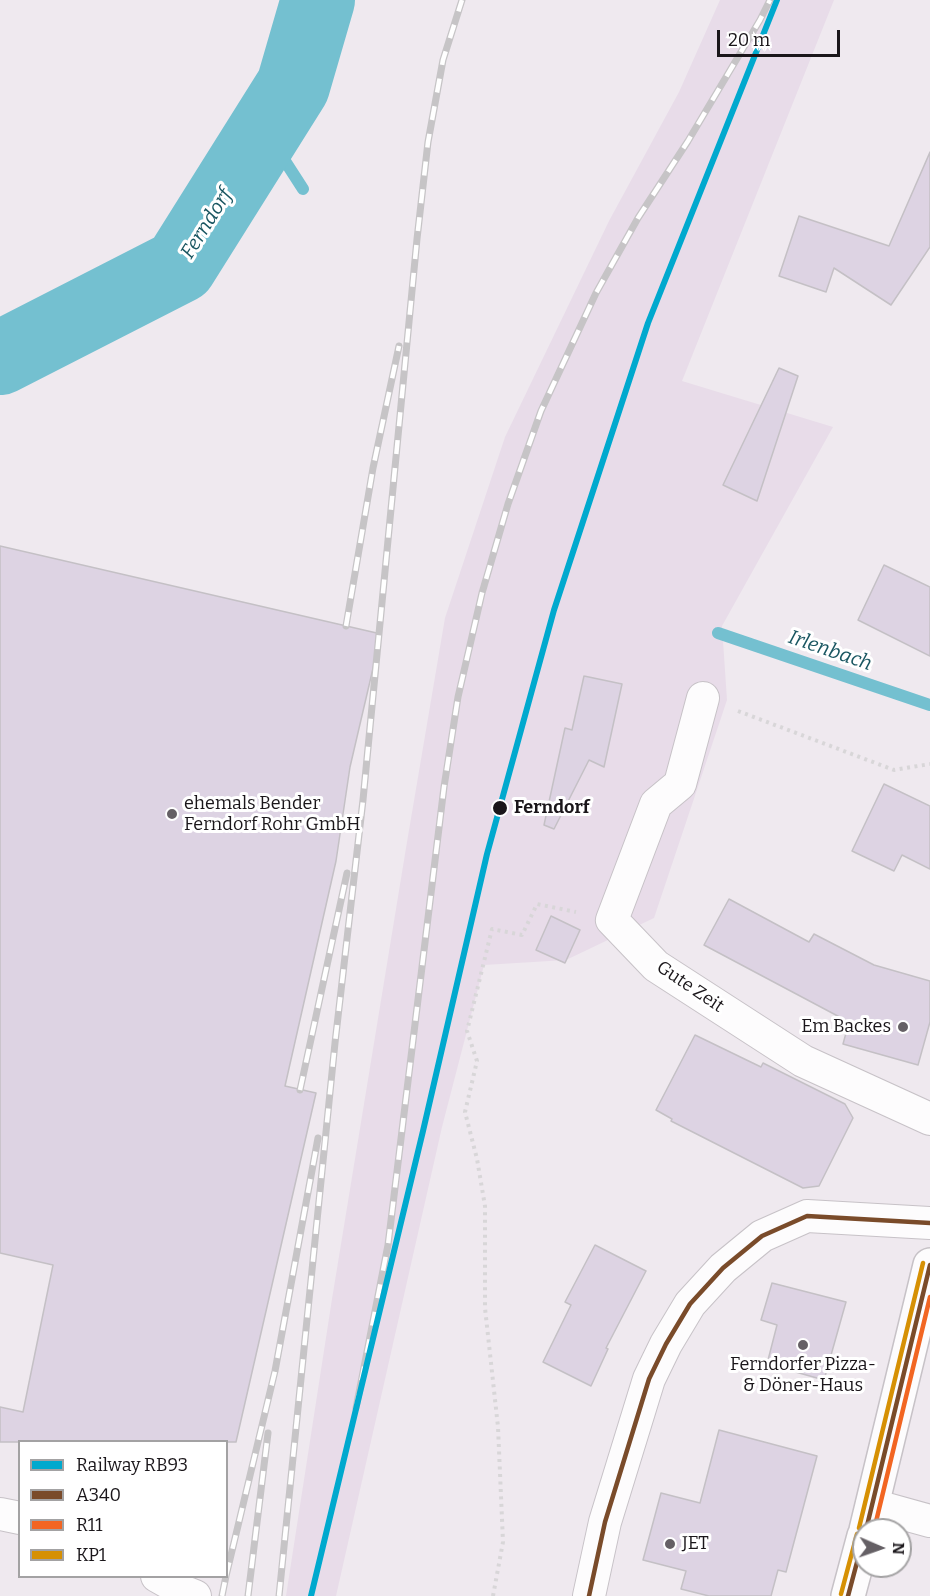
<!DOCTYPE html>
<meta charset="utf-8">
<style>
body{margin:0}
#map{position:relative;width:930px;height:1596px;overflow:hidden;background:#efe9ef;font-family:Bitter,serif}
canvas{display:block}
.legend{position:absolute;left:18px;top:1440px;width:210px;height:138px;box-sizing:border-box;background:#fff;border:2px solid #a3a2a3;margin:0;padding:8px 10px;list-style:none;font-size:18px;color:#1a161a}
.legend li{display:flex;align-items:center;gap:12px;height:30px}
.legend b{width:30px;border:2px solid #a3a2a3}
.north{position:absolute;left:852px;top:1518px;width:60px;height:60px;box-sizing:border-box;background:#fff;border:2px solid #a3a2a3;border-radius:50%;rotate:92deg;font-size:16px;font-weight:700;line-height:24px;text-align:center;color:#1a161a}
.north::after{content:'';display:block;margin:auto;width:21px;height:27px;background:#656065;clip-path:polygon(50% 0,100% 100%,50% 72%,0 100%)}
.scale{position:absolute;left:717px;top:30px;width:123px;height:27px;box-sizing:border-box;border:3px solid #1a161a;border-top:0;padding-left:8px;font-size:18px;line-height:21px;white-space:nowrap;color:#1a161a;-webkit-text-stroke:4px #fff;paint-order:stroke}
</style>
<div id="map">
<canvas width="930" height="1596"></canvas>
<ul class="legend">
<li><b style="height:8px;background:#00a9ce"></b>Railway RB93</li>
<li><b style="height:8px;background:#7a4b2a"></b>A340</li>
<li><b style="height:8px;background:#f26522"></b>R11</li>
<li><b style="height:8px;background:#d69004"></b>KP1</li>
</ul>
<div class="north">N</div>
<div class="scale">20 m</div>
</div>
<script>
const g = document.querySelector('canvas').getContext('2d');
g.lineJoin = 'round';
function paint(path, color) { g.fillStyle = color; g.fill(path, 'evenodd'); }
const shape = rows => new Path2D(rows.map(r => 'M' + r).join(''));
function strokePath(path, color, width, dash) { g.strokeStyle = color; g.lineWidth = width; g.lineCap = dash ? 'butt' : 'round'; g.setLineDash(dash || []); g.stroke(path); }
function label(font, color, halo, rows, align = 'center') {
  g.font = font + ' Bitter,serif'; g.lineWidth = 6; g.setLineDash([]); g.textBaseline = 'middle'; g.strokeStyle = halo; g.fillStyle = color; for (const [text, x, y, turn = 0] of rows) {
    g.save(); g.translate(x, y); g.rotate((+turn || 0) * Math.PI / 180); g.textAlign = isNaN(turn) ? turn : align; if (halo) g.strokeText(text, 0, 0); g.fillText(text, 0, 0); g.restore();
  }
}
paint(shape([
 [720,0,834,0,682,381,833,427,722,626,727,700,654,918,566,960,484,965,442,1127,336,1596,286,1596,332,1299,407,842,445,618,505,437,609,221,679,92]
]), '#e8dce9');
strokePath(shape([
 [265,130,303,189],
 [718,633,930,705]
]), '#74c0d0', 12);
strokePath(shape([
 [0,358,180,266,293,86,318,0]
]), '#74c0d0', 74);
const building = shape([
 [930,152,930,247,891,305,834,268,826,292,779,276,799,216,889,246,930,152],
 [779,368,798,376,757,501,723,485,779,368],
 [0,546,381,634,350,767,336,861,285,1086,316,1093,236,1442,0,1442,0,1407,23,1412,53,1265,0,1253,0,546],
 [884,565,930,587,930,656,858,620,884,565],
 [584,676,622,684,604,767,589,760,554,829,544,825,565,728,572,730,584,676],
 [884,784,930,806,930,869,902,855,894,871,852,851,884,784],
 [729,899,809,942,814,934,874,965,930,981,930,1022,918,1065,843,1044,849,1022,704,945,729,899],
 [551,916,580,930,565,963,536,950,551,916],
 [695,1035,761,1067,763,1063,845,1104,853,1118,819,1186,803,1188,671,1121,672,1119,656,1110,695,1035],
 [595,1245,646,1271,606,1348,608,1349,591,1386,543,1362,571,1305,565,1302,595,1245],
 [772,1283,846,1302,824,1380,767,1364,777,1325,761,1320,772,1283],
 [719,1430,817,1456,786,1572,778,1570,771,1596,709,1596,681,1589,686,1571,643,1560,661,1493,700,1503,719,1430]
]);
paint(building, '#ddd3e3');
strokePath(building, '#c4c0c5', 1.5);
const minor = shape([
 [703,698,680,784,656,804,612,920,656,966,803,1061,930,1119],
 [872,1505,930,1521],
 [0,1514,20,1518],
 [157,1576,185,1592,195,1596],
 [589,1596,605,1522,649,1379,666,1344,690,1304,723,1268,762,1236,807,1216,930,1223]
]);
const primary = shape([
 [866,1530,930,1265],
 [848,1596,864,1536]
]);
strokePath(minor, '#c7c2c7', 34);
strokePath(primary, '#c7c2c7', 36);
strokePath(shape([
 [738,711,894,770,930,764],
 [493,1596,503,1542,498,1427,485,1308,485,1206,477,1159,465,1112,477,1061,467,1031,492,929,522,935,537,904,576,912]
]), '#d8d6d8', 4, [3, 4.5]);
strokePath(minor, '#fdfcfd', 32);
strokePath(primary, '#fdfcfd', 33);
const rail = shape([
 [346,626,373,468,399,346],
 [300,1090,347,873],
 [356,1408,388,1245,444,787,458,697,482,593,508,504,541,411,596,293,638,218,688,141,760,20,770,0],
 [226,1576,275,1371,318,1138],
 [222,1596,226,1576],
 [248,1596,268,1433],
 [279,1596,335,1043,363,800,417,239,428,142,443,60,462,0]
]);
strokePath(rail, '#c6c4c6', 7);
strokePath(rail, '#fff', 4.5, [14]);
strokePath(shape([
 [866,1530,930,1265],
 [589,1596,605,1522,649,1379,666,1344,690,1304,723,1268,762,1236,807,1216,930,1223],
 [848,1596,864,1536]
]), '#7a4b2a', 4.5);
strokePath(shape([
 [874,1530,930,1297]
]), '#f26522', 4.5);
strokePath(shape([
 [859,1528,923,1263],
 [841,1594,857,1534]
]), '#d69004', 4.5);
strokePath(shape([
 [311,1596,423,1131,487,854,554,610,648,323,777,0]
]), '#00a9ce', 6);
for (const [x, y, r, color] of [
 [500,808,8,"#1a161a"],
 [172,814,6,"#656065"],
 [903,1027,6,"#656065"],
 [803,1345,6,"#656065"],
 [670,1544,6,"#656065"]
]) { const dot = new Path2D(); dot.arc(x, y, r, 0, 2 * Math.PI); g.fillStyle = color; g.fill(dot); strokePath(dot, '#fff', 2); }
label('18px', '#1a161a', '#fff', [
 ["ehemals Bender",184,804],
 ["Ferndorf Rohr GmbH",184,825],
 ["Em Backes",891,1027,"right"],
 ["Ferndorfer Pizza-",803,1365,"center"],
 ["& Döner-Haus",803,1386,"center"],
 ["JET",682,1544]
], 'left');
label('bold 18px', '#1a161a', '#fff', [
 ["Ferndorf",514,808]
], 'left');
label('18px', '#1a161a', '#fff', [
 ["Gute Zeit",690,987,34]
]);
label('italic 20px', '#195661', '#fff', [
 ["Ferndorf",207,224,-58],
 ["Irlenbach",830,651,19]
]);
</script>
